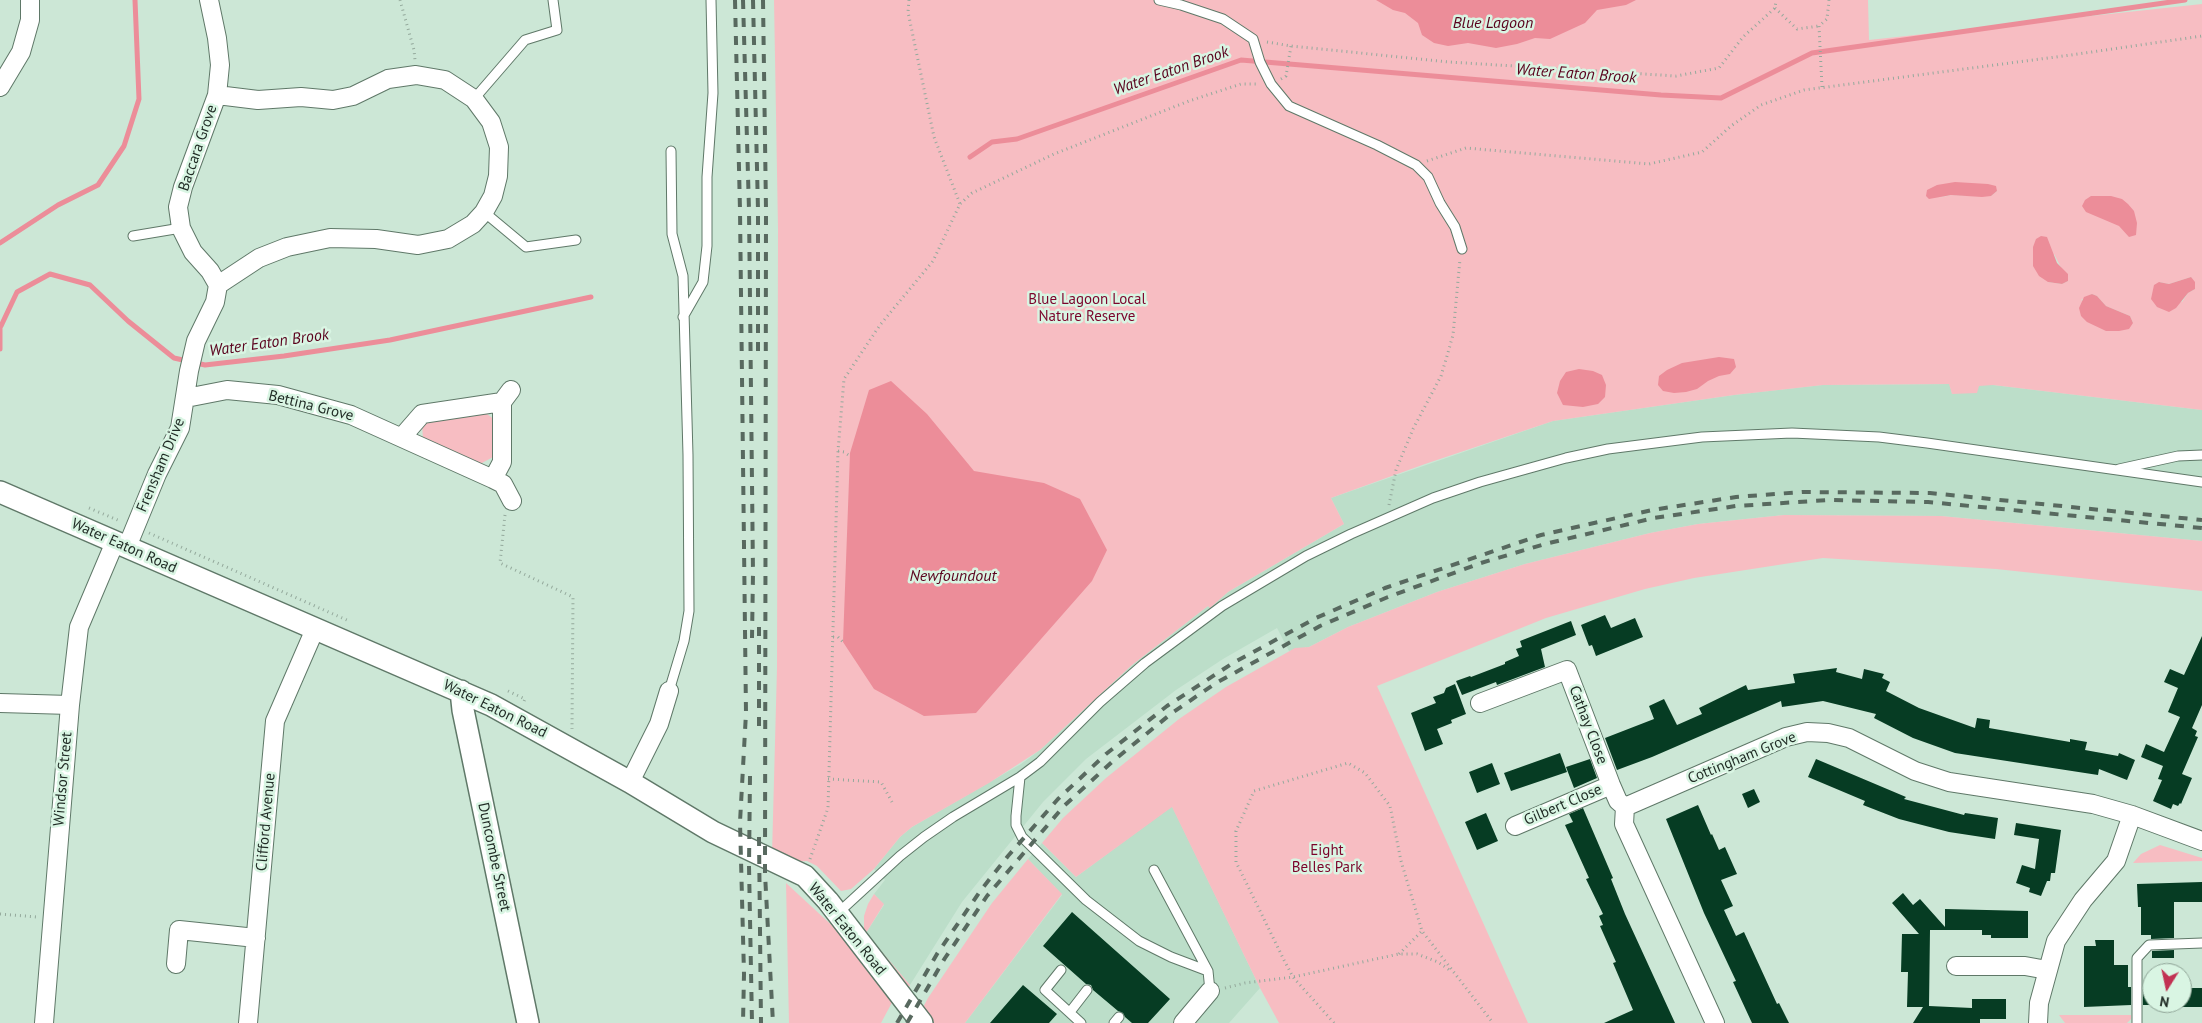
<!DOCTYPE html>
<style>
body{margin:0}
#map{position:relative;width:2202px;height:1023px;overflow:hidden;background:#cce7d6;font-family:"PT Sans",sans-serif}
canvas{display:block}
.north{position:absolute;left:2142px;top:963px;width:50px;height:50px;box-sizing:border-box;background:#d9f5e3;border:1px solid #8fa497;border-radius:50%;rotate:190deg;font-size:14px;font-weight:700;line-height:20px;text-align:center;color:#1f2a24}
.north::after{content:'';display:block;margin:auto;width:18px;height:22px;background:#c23253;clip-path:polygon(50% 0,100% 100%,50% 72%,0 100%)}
</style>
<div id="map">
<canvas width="2202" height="1023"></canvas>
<div class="north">N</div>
</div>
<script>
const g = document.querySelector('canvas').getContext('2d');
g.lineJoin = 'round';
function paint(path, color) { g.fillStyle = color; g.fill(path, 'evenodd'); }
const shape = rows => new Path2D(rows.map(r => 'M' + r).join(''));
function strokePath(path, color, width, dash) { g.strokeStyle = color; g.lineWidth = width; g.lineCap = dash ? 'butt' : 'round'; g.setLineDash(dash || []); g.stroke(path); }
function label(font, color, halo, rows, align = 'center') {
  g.font = font + ' "PT Sans",sans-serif'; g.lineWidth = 5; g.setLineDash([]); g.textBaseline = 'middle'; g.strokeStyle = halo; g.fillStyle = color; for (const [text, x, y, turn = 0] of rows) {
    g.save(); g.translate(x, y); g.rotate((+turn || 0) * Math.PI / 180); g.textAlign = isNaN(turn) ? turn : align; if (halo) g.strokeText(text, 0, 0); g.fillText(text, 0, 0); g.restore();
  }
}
paint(shape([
 [1950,384,1952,394,1979,385,1993,385,2202,410,2202,541,1941,516,1784,515,1698,524,1650,533,1525,564,1437,592,1348,627,1309,647,1289,651,1277,628,1223,659,1176,690,1086,759,1043,802,962,902,910,985,866,933,884,905,874,894,885,880,874,869,900,837,912,827,1021,764,1040,750,1132,665,1208,606,1210,607,1228,592,1344,524,1331,498,1553,421,1734,395,1822,385],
 [1172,806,1260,988,1229,1023,965,1023,1062,895,1028,859,1042,843,1076,877]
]), '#bcdec9');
paint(shape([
 [774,0,1868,0,1869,40,2202,4,2202,410,1993,385,1979,386,1977,393,1952,394,1949,384,1823,385,1734,395,1553,421,1425,464,1331,498,1344,524,1228,592,1210,608,1208,606,1132,665,1040,750,989,783,912,827,900,837,874,869,851,889,841,891,817,866,807,861,792,862,772,854,777,668,778,229],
 [1988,184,1997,191,1991,196,1951,195,1939,198],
 [2054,254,2068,281,2062,284,2048,282],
 [2191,277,2195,289,2188,293,2182,302,2159,282,2169,284],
 [2092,294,2097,296,2106,306,2130,316,2133,323,2081,300],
 [483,411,495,420,495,456,480,464,423,440,422,422],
 [1784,515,1941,516,2202,541,2202,591,1996,569,1823,558,1694,578,1645,589,1546,618,1377,686,1528,1023,1279,1023,1260,988,1172,807,1076,877,1042,843,1063,818,1106,778,1179,719,1226,687,1295,648,1309,647,1348,627,1437,592,1525,564,1650,533,1698,524],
 [2160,845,2202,858,2202,861,2133,863,2141,854],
 [1028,859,1062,894,965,1023,929,1023,920,1013,928,998,992,903],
 [786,883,838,931,895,997,881,1023,789,1023],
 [874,894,884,904,866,933,910,985,905,994,864,939,864,916,868,904],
 [2059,1015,2131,1015,2131,1019,2127,1023,2065,1023]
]), '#f7bdc2');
paint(shape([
 [1376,0,1636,0,1626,5,1597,10,1585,23,1550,39,1535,38,1517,44,1496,48,1468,43,1448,46,1434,43,1422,35,1418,23,1405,13,1393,10],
 [1955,182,1988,184,1996,186,1997,191,1991,196,1982,197,1951,195,1929,199,1926,196,1927,190,1937,185],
 [2091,196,2111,196,2122,199,2128,204,2134,211,2137,223,2136,235,2129,237,2119,226,2086,212,2082,206,2085,200],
 [2041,236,2047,237,2057,263,2068,274,2068,281,2062,284,2048,282,2039,276,2033,266,2033,247,2036,239],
 [2191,277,2195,282,2195,289,2188,293,2176,308,2169,312,2157,307,2151,299,2154,285,2159,282,2169,284],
 [2092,294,2097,296,2106,306,2130,316,2133,323,2129,329,2119,331,2106,331,2087,322,2081,316,2079,308,2084,297],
 [1719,357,1734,359,1736,367,1730,374,1719,376,1708,381,1697,389,1686,392,1674,393,1663,391,1658,385,1659,376,1667,370,1682,363],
 [1579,369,1593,371,1602,375,1606,385,1605,397,1598,404,1583,407,1563,405,1557,393,1560,381,1566,372],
 [891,381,927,414,974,471,1044,483,1080,499,1107,550,1092,581,976,713,924,716,874,689,843,642,850,453,869,390]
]), '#ec8d99');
strokePath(shape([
 [970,157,992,142,1017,139,1241,60,1661,95,1721,98,1812,53,2185,0],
 [0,243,58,205,98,185,124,146,139,99,135,0],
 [0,325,0,349],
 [1,326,17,292,50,274,90,285,128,321,174,358,205,365,284,356,390,340,591,297]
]), '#ec8d99', 5);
paint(shape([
 [1605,615,1611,628,1635,618,1643,637,1596,656,1592,645,1589,646,1581,625],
 [1571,621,1576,635,1541,649,1545,667,1497,685,1496,682,1462,695,1456,681,1470,676,1471,677,1505,664,1505,662,1519,656,1516,649,1522,647,1520,641],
 [2202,636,2202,705,2192,728,2197,731,2195,736,2198,737,2182,774,2192,778,2181,804,2180,803,2178,806,2173,804,2171,809,2153,801,2162,780,2158,779,2163,766,2141,757,2146,744,2164,752,2180,717,2168,712,2178,688,2164,682,2170,669,2184,675],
 [1837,668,1836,672,1862,679,1864,669,1884,674,1882,678,1890,682,1886,691,1919,708,1975,728,1977,718,1990,720,1989,728,2070,742,2070,739,2087,742,2085,750,2118,756,2119,753,2135,760,2127,780,2099,769,2098,775,1955,753,1913,738,1874,718,1876,714,1823,701,1782,707,1781,701,1652,757,1617,770,1605,738,1654,719,1649,706,1664,699,1677,725,1702,714,1699,708,1746,685,1748,690,1795,683,1793,674],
 [1455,684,1466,714,1451,720,1452,723,1437,729,1443,744,1425,751,1411,713,1436,703,1433,697,1444,693,1446,688],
 [1560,753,1567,772,1511,791,1504,773],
 [1590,759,1597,778,1574,788,1566,767],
 [1816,759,1906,797,1904,799,1964,815,1965,813,1998,818,1995,839,1949,832,1899,819,1863,805,1865,801,1808,777],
 [1492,763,1500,784,1477,793,1469,772],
 [1754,789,1760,802,1748,808,1742,794],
 [1698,805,1711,835,1712,834,1719,850,1725,847,1737,874,1721,880,1733,906,1724,910,1736,936,1744,932,1777,1004,1779,1003,1789,1023,1752,1023,1733,982,1736,981,1704,913,1666,819],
 [1583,808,1613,878,1611,879,1625,914,1675,1023,1604,1023,1633,1010,1613,963,1616,962,1600,926,1603,925,1599,916,1603,914,1586,879,1589,878,1565,825,1573,822,1569,814],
 [1486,813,1498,841,1477,850,1465,822],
 [2016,823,2061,830,2055,873,2051,873,2050,881,2047,881,2041,896,2029,892,2030,888,2016,883,2022,865,2035,869,2039,839,2014,835],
 [2202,882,2202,902,2174,902,2174,938,2151,939,2151,935,2141,935,2141,907,2138,907,2137,884],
 [1903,893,1913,905,1920,899,1945,927,1945,909,2028,911,2028,938,1991,938,1991,935,1982,935,1982,930,1930,930,1929,1006,1972,1008,1972,999,2006,999,2006,1019,1980,1019,1980,1023,1913,1023,1923,1007,1907,1007,1908,972,1901,972,1902,934,1919,934,1892,903],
 [1072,912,1170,999,1148,1023,1132,1023,1125,1017,1123,1013,1118,1011,1093,990,1091,985,1086,984,1043,946],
 [2095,940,2114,940,2114,965,2128,965,2128,987,2131,987,2131,1005,2084,1007,2084,946,2096,946],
 [2174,950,2174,958,2152,958,2152,951],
 [1023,985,1057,1014,1049,1023,990,1023],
 [2143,987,2152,987,2152,1005,2143,1005],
 [2182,988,2202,988,2202,1007,2182,1007]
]), '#063c23');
const service = shape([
 [1159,0,1181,5,1223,19,1253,39,1260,62,1271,84,1289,106,1377,145,1416,165,1428,177,1440,203,1455,227,1462,249],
 [474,99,525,40,557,30,553,0],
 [484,212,526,247,576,240],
 [133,236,181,228],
 [683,317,703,282,707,246,707,177,713,93,711,0],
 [2119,469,2178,456,2202,455],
 [669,691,684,641,689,611,688,455,683,276,672,234,671,151],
 [1020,777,1016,816,1016,825,1022,837,1086,900,1139,941,1171,957,1208,971],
 [1154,870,1208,971,1210,991],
 [838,913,900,856,924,837,953,817,1020,777,1040,762,1100,702,1145,663,1222,606,1306,556,1351,534,1433,498,1480,482,1566,458,1608,449,1702,437,1792,433,1879,437,1927,443,2202,482],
 [1061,970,1045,990,1081,1023],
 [1070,1012,1087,990],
 [1114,1023,1119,1017],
 [2137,1023,2137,958,2149,945,2202,943]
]);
const minor = shape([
 [209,0,217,38,220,65,217,95,183,187,178,207,181,228,193,252,210,271,218,285],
 [0,87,21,52,30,20,30,0],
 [186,398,227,390,278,395,351,415,493,479,503,484,512,501],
 [502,402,511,390],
 [402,437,422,414,502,402,502,462,493,479],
 [127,547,157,474,180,428,189,371,196,341,215,302,218,285,259,258,287,247,330,238,376,239,418,245,448,239,473,224,484,212,493,196,498,176,499,147,491,122,474,99,445,80,416,75,388,79,353,96,333,100,301,97,258,100,217,95],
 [0,703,70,705],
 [1480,703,1567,670,1611,785,1618,801,1625,807],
 [630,782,659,724,669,691],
 [1515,826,1611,785],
 [176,964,179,930,256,938],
 [1956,966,2025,966,2047,970],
 [44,1023,70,705,79,627,115,542],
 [248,1023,275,721,315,629],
 [1183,1023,1210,991],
 [1715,1023,1624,824,1625,807,1786,737,1807,732,1828,733,1849,738,1915,771,1949,782,2093,804,2132,815,2202,841],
 [2038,1023,2039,1003,2056,941,2083,900,2116,861,2132,815]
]);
const tertiary = shape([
 [0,492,491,705,630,782,713,832,805,876,828,901,922,1023],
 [461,691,463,710,528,1023]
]);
strokePath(service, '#5f7868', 11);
strokePath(minor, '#5f7868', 20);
strokePath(tertiary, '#5f7868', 24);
strokePath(shape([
 [400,0,414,50,415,60],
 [909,0,908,12,934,137,960,204],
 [1775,8,1797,29,1819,26],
 [1267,42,1291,46,1449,62,1676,76,1719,68,1743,37,1775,8,1776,0],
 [1281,79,1286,76,1291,46],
 [1822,87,1819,26,1827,19,1829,0],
 [1427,161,1466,148,1649,164,1702,152,1731,126,1761,105,1804,90,2071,55,2202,36],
 [838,451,844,452,850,456],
 [1389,505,1396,470,1413,429,1441,376,1447,356,1453,335,1460,259],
 [89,508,120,521],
 [505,515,500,563,573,597,572,729],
 [149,533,349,621],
 [833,637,838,637,843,642],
 [508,691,525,699,523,704],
 [828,779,881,782,892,802],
 [810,859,828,808,838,451,844,379,880,325,933,261,960,204,972,193,1054,154,1189,101,1241,84,1258,84],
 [0,914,37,917],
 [1399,954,1422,931],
 [1225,988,1245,983,1293,977,1399,954,1417,954,1438,962,1451,971],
 [1334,1023,1293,977,1284,960,1236,862,1236,831,1254,791,1348,763,1365,773,1390,806,1401,861,1422,931,1493,1023]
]), '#94a99c', 3, [1, 4]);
strokePath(service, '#fff', 9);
strokePath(minor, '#fff', 18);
strokePath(tertiary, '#fff', 21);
strokePath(shape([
 [735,0,740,210,746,713,740,822,744,974,743,1023],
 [743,0,749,210,753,573,752,638],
 [753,0,758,210,758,352],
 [763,0,766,210,765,874,773,1023],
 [759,627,759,732],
 [750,776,749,866,752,1023],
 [759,837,761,1023],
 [897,1023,937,954,981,890,1008,856,1058,799,1106,754,1167,706,1233,663,1316,618,1385,588,1541,535,1652,510,1736,497,1802,492,1930,493,2202,520],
 [907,1023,945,958,987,896,1064,806,1113,761,1172,713,1216,683,1320,626,1388,597,1481,563,1545,544,1654,518,1736,506,1829,500,1928,502,2202,528]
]), '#58695f', 4, [9, 9]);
label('15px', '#1f2a24', '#d9f5e3', [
 ["Baccara Grove",198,148,-71],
 ["Bettina Grove",311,406,14],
 ["Frensham Drive",161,465,-67],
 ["Water Eaton Road",124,546,24],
 ["Water Eaton Road",495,709,26],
 ["Cathay Close",1588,725,69],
 ["Cottingham Grove",1742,758,-22],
 ["Windsor Street",63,779,-85],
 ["Gilbert Close",1563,805,-23],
 ["Clifford Avenue",266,822,-85],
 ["Duncombe Street",494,857,78],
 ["Water Eaton Road",847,929,51]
]);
label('15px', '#7b042b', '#d9f5e3', [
 ["Blue Lagoon Local",1087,300],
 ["Nature Reserve",1087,317],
 ["Eight",1327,851],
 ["Belles Park",1327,868]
]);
label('italic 16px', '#5a021d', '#d9f5e3', [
 ["Blue Lagoon",1493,23],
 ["Water Eaton Brook",1171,71,-19],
 ["Water Eaton Brook",1576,74,4],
 ["Water Eaton Brook",269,343,-8],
 ["Newfoundout",953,576]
]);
</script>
